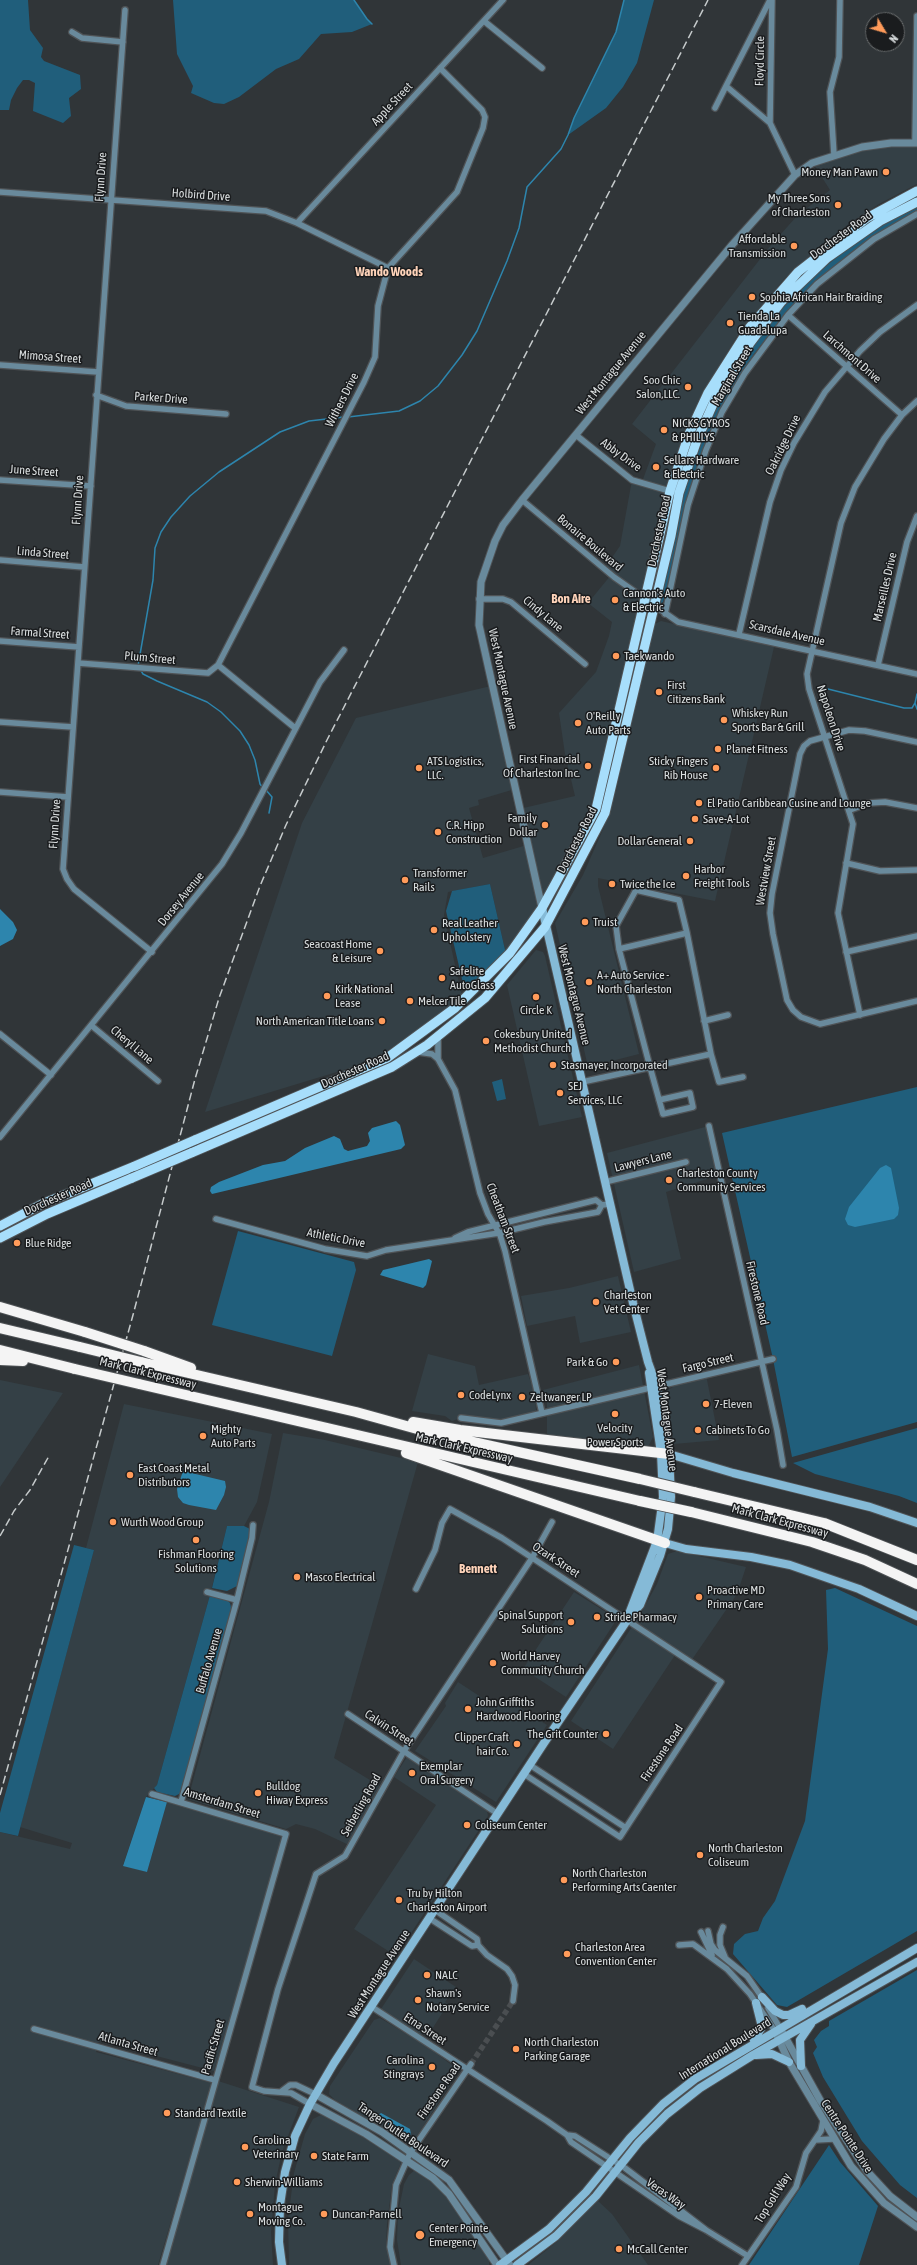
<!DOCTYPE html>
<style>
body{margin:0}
#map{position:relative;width:917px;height:2265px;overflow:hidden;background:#303538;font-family:"Asap Condensed",sans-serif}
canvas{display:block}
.north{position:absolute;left:865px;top:12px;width:40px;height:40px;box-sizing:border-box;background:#1a1c1e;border:1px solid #676a6b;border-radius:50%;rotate:128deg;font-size:11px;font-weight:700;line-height:16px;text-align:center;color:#dadedf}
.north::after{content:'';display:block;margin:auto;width:14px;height:18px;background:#ff9b5a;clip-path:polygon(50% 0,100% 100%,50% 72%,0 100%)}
</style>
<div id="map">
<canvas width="917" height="2265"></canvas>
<div class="north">N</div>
</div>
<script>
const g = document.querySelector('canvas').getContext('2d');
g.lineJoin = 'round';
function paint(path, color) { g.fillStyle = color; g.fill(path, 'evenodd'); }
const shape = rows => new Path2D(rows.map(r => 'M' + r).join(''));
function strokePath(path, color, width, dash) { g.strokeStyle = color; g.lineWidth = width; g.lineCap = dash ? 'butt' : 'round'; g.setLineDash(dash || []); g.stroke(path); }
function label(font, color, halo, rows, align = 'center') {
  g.font = font + ' "Asap Condensed",sans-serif'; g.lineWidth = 3; g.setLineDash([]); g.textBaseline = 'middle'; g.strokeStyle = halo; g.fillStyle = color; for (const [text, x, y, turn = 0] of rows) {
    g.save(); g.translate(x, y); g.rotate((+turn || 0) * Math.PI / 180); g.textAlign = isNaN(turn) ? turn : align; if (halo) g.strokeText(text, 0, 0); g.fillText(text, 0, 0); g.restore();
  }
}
paint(shape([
 [917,143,917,184,879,204,850,223,822,245,785,278,739,333,701,396,683,435,665,489,604,758,591,804,583,824,551,884,506,954,490,884,448,892,444,915,461,992,464,997,373,1061,205,1112,302,823,356,718,491,686,515,789,478,800,479,805,469,808,483,858,527,845,519,809,575,796,565,754,559,713,596,672,609,636,612,622,588,603,611,575,604,569,620,546,632,480,642,482,656,444,632,424,771,245,797,216,830,190,813,163,862,147],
 [661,621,774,647,715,901,598,878,598,886,639,1054,588,1067,555,923,583,875,604,827,616,791,654,628,655,624],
 [536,950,543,952,545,956,582,1117,539,1126,507,985],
 [709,1126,720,1175,666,1192,681,1259,634,1272,607,1153],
 [618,1276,631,1332,580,1343,575,1316,527,1326,521,1296,569,1288],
 [428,1354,475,1366,479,1385,528,1374,535,1395,536,1411,501,1423,461,1418,452,1421,445,1416,412,1411],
 [639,1365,653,1437,649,1445,645,1447,547,1437,547,1404,543,1390],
 [706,1375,719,1440,674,1444,665,1392,682,1381],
 [0,1380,63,1393,0,1487],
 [124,1404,272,1434,257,1502,244,1526,227,1526,210,1595,157,1785,146,1797,123,1865,147,1872,167,1802,286,1834,214,2071,99,2041,96,2052,212,2083,158,2265,0,2265,0,1832,70,1849,72,1843,20,1827,94,1550,86,1548],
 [283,1433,325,1440,418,1462,334,1758,383,1788,351,1846,315,1829,296,1824,286,1829,188,1799,269,1502],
 [677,1551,746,1567,737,1594,691,1661,677,1652,613,1749,571,1721,641,1613,657,1584,668,1554],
 [574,1592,617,1619,566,1697,523,1669],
 [458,1682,496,1707,502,1698,505,1698,547,1725,496,1802,415,1751,446,1706,445,1703],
 [407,1757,487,1811,488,1816,396,1956,354,1929,436,1805,394,1777],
 [414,1959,456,1987,445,2002,448,2004,427,2037,423,2034,416,2036,379,2012],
 [380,2018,425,2045,457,2069,458,2072,421,2130,413,2141,408,2143,335,2100,329,2094,330,2086,374,2020],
 [215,2080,299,2107,282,2152,275,2184,271,2232,273,2265,163,2265],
 [321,2115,364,2138,399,2160,401,2163,392,2184,387,2224,386,2245,391,2265,289,2265,288,2219,294,2173,305,2134,313,2119],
 [415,2170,430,2181,446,2197,489,2259,489,2265,401,2265,397,2240,398,2213,404,2184,409,2175],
 [598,2201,612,2214,648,2265,528,2265,559,2240]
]), '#344046');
paint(shape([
 [0,0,28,0,30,30,43,48,41,57,44,61,80,75,81,89,69,98,71,116,63,123,33,111,35,83,29,80,23,80,17,88,11,100,9,110,0,110],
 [173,0,354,0,367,19,372,24,352,32,321,34,299,59,276,69,239,97,224,104,214,103,191,93,193,86,177,54],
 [624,0,654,0,637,63,623,87,606,108,568,135,574,118,616,32],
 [917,204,917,210,850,253,788,310,754,354,735,384,716,417,696,470,663,602,661,603,660,594,688,472,713,411,731,379,774,317,816,274,862,237],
 [490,884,506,954,466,996,446,911,452,891],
 [502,1079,506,1099,497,1101,492,1082],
 [917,1087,917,1422,792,1457,773,1359,722,1133],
 [238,1231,354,1262,356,1270,332,1356,212,1325],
 [917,1428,917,1503,899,1496,815,1474,793,1463],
 [227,1526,244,1526,252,1530,237,1586,227,1591,212,1588],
 [74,1545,94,1550,18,1836,0,1832,0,1813],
 [835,1588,917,1626,917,1931,787,2007,777,2005,733,1954,734,1944,745,1934,758,1931,763,1918,775,1901,805,1821,828,1649,826,1590],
 [210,1595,226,1599,230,1603,232,1611,181,1793,175,1796,157,1792,154,1788,157,1785],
 [917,1970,917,2198,900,2185,862,2141,823,2077,813,2053,817,2047,814,2040,821,2031,829,2026,829,2021],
 [829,2145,840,2162,878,2206,859,2265,749,2265]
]), '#205e7b');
paint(shape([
 [0,909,13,922,17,930,13,939,0,946],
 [396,1121,400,1125,405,1145,401,1149,212,1194,210,1191,211,1187,219,1182,263,1165,285,1161,305,1148,334,1136,340,1139,344,1149,348,1151,367,1146,370,1141,368,1133,372,1128],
 [886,1165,891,1168,899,1208,898,1215,894,1219,855,1227,848,1225,845,1219,849,1207,880,1168],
 [429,1259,432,1261,426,1285,423,1288,380,1275,383,1270],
 [183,1471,225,1481,226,1487,224,1495,216,1510,189,1505,183,1503,178,1497,177,1489],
 [146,1797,167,1802,147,1872,123,1866],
 [381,2113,410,2129,411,2135,407,2135,379,2119,377,2116]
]), '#2d85ad');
strokePath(shape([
 [354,0,367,19,372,24],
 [348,417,399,411,420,401,438,386,462,355,477,331,507,261,519,228,527,187,561,149,568,135,574,118,616,32,624,0],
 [138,666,153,580,155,548,161,532,171,517,190,496,219,472,280,432,309,421,344,417],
 [140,669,143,674,157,681,207,702,221,712,240,731,249,745,255,760,260,784,263,788],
 [820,687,904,708,912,708,915,703,917,694],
 [915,703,917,709],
 [266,790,272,797,269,813]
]), '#2d85ad', 1.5);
strokePath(shape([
 [471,2064,513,2001]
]), '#4a4e51', 5.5, [5.5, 3]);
const minor = shape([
 [772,0,770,123,795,175],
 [125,10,63,869,67,879,74,889,152,952],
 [484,21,542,68],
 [72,32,82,38,123,42],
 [726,86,770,0],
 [715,108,726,86,770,123],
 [915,142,917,16],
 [834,155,830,92,839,57,840,0],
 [0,192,266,211,297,223,388,268],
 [297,223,503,0],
 [788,315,902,415],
 [0,365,98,372],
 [96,395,126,406,226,414],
 [576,435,632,480,673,492],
 [0,480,91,486],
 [522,500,614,577,678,622,917,674],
 [0,560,84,567],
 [479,599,503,599,511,602,585,664],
 [665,614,688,505,706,450,722,412,745,373,788,315,817,284,874,239,917,214],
 [739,634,770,502,781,470,794,443,825,392,860,351,880,332,917,305],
 [0,641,79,647],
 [78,663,208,673,218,665,364,382,375,357,378,306,388,268,457,192,483,128,485,117,482,110,440,68],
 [218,665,295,728],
 [878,665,907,542,917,516],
 [0,722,73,727],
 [917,742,865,731,849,730,810,741,804,746,800,754,772,894,770,913,773,934,787,1000,793,1010,801,1017,820,1024,917,1001],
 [0,792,68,797],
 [850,810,869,803,885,802,917,808],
 [846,863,880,871,917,870],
 [619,949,687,933],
 [846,952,917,936],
 [860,1015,838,913,853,824,809,689,807,674,841,523,855,487,884,439,902,415,917,401],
 [704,1021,728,1015],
 [92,1026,158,1081],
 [0,1034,51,1075],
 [438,1038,438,1059],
 [418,1052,432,1054,438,1059,455,1090,480,1193,488,1214,500,1235,505,1251,542,1413],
 [582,1082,711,1054,719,1082,743,1077],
 [659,1100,690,1093,693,1107,663,1114,650,1067,619,949,616,926,636,890,679,900,687,933,711,1054],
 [709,1126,777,1430,783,1465],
 [0,1137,222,864,241,833,320,682,344,650],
 [605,1182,686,1162],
 [216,1219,325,1249,367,1256,386,1250,499,1233,544,1222,598,1212,602,1205,610,1204],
 [455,1238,468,1232,596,1200,602,1205],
 [461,1418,501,1423,773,1359],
 [416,1589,435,1550,442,1523,450,1509,502,1538,721,1682,620,1837,524,1774],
 [207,1592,237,1600],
 [348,1714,498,1814],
 [530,1765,626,1828],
 [152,1794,286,1834,163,2265],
 [181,1802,237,1600,252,1538,253,1525],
 [435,1910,477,1939,478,1945,487,1955,507,1969,512,1976,515,1985,513,2001],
 [429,1918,472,1946,478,1945],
 [723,1927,720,1935,720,1945,725,1957],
 [708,1931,711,1944,715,1950,747,1976,763,1999],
 [701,1932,712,1955],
 [679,1945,693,1944,727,1969,750,1994,775,2031],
 [372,2007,547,2121,567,2135,571,2142,679,2216,706,2230],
 [768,2008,780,2028],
 [34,2029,215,2080],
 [282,2091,290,2085,296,2085,315,2094],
 [310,2104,291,2093,264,2091,252,2087,278,1989,316,1874,345,1856,404,1751,532,1558,552,1522],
 [567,2135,575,2136,625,2168,706,2230,748,2256],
 [815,2140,833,2139],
 [394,2265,390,2247,396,2185,410,2153,471,2064],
 [742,2265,796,2187,806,2153,821,2131,823,2121]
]);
const tertiary = shape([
 [542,908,479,625,481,582,495,541,503,525,522,500,732,245,795,175,812,163,862,147,891,143,917,143],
 [780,2028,820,2100,867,2171,890,2196,917,2217],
 [775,2031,789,2062,851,2166,884,2203,917,2227],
 [315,2094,382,2132,449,2180,510,2265],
 [310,2104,366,2134,433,2178,449,2194,497,2265]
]);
const secondary = shape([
 [669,1454,733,1473,870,1507,917,1523],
 [665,1543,686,1549,751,1557,790,1565,859,1589,917,1616],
 [629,1614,657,1541,663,1497,661,1453,649,1373],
 [762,1997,775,2011,783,2015,789,2015,802,2009],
 [754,2040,762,2027,756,2003],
 [756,2055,772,2054,789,2062],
 [801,2066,800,2040,811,2024],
 [282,2265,279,2242,280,2205,285,2172,295,2136,310,2104,334,2063,544,1743,628,1619,640,1605,660,1556,668,1529,671,1497,669,1454,657,1387,648,1362,633,1303,542,908],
 [500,2265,549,2229,586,2192,630,2138,663,2104,695,2079,917,1948],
 [517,2265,556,2236,596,2196,639,2142,667,2114,700,2088,753,2055,917,1962]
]);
const primary = shape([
 [195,1140,387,1058,455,1008,510,953,542,908,596,809,670,491,689,434,708,393,750,327,798,272,867,218,917,191],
 [191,1153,392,1067,427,1045,485,998,545,927,605,813,671,536,679,493,697,440,718,393,750,343,781,302,827,258,880,221,917,202],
 [0,1226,42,1204,135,1166],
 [0,1238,47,1214,132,1178]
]);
const motorway = shape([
 [0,1307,85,1332],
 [0,1328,80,1347],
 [0,1350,75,1369],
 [144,1351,191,1368],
 [0,1360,23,1361],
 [141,1362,356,1412,428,1432,640,1479],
 [139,1384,640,1501],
 [413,1422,460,1430,669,1454],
 [406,1453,665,1543],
 [694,1492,824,1523,917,1560],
 [691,1512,812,1542,865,1560,917,1584]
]);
strokePath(minor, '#4f5356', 8);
strokePath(tertiary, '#4f5356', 9);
strokePath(secondary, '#4f5356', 10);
strokePath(primary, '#4f5356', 11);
strokePath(motorway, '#4f5356', 12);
strokePath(minor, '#698a9c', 5.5);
strokePath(tertiary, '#698a9c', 7);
strokePath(secondary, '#85bad7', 8);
strokePath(primary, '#a7defb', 9);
strokePath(motorway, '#f4f4f4', 10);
strokePath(shape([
 [0,1536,14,1511,30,1490,49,1456],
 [0,1795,133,1315,195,1079,219,998,260,886,286,825,327,740,708,0]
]), '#c6cbcc', 1.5, [8, 4]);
const primaryBridge = shape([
 [135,1166,195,1140],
 [132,1178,191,1153]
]);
const motorwayBridge = shape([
 [85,1332,144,1351],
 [80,1347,141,1362],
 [75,1369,139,1384],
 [640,1479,694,1492],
 [640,1501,691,1512]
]);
strokePath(primaryBridge, '#4f5356', 11, []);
strokePath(motorwayBridge, '#4f5356', 12, []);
strokePath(primaryBridge, '#a7defb', 9);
strokePath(motorwayBridge, '#f4f4f4', 10);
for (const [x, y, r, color] of [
 [886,172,4,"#ff9b5a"],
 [838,205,4,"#ff9b5a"],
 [794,246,4,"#ff9b5a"],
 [752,297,4,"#ff9b5a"],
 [730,323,4,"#ff9b5a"],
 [688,387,4,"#ff9b5a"],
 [664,430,4,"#ff9b5a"],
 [656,467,4,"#ff9b5a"],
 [615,600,4,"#ff9b5a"],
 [616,656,4,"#ff9b5a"],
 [659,692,4,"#ff9b5a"],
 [724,720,4,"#ff9b5a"],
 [578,723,4,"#ff9b5a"],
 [718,749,4,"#ff9b5a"],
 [588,766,4,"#ff9b5a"],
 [419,768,4,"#ff9b5a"],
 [716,768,4,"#ff9b5a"],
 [699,803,4,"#ff9b5a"],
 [695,819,4,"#ff9b5a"],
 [545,825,4,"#ff9b5a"],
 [438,832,4,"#ff9b5a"],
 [690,841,4,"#ff9b5a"],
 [686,876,4,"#ff9b5a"],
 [405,880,4,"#ff9b5a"],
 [612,884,4,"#ff9b5a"],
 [585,922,4,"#ff9b5a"],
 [434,930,4,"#ff9b5a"],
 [380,951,4,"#ff9b5a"],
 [442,978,4,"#ff9b5a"],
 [589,982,4,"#ff9b5a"],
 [327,996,4,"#ff9b5a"],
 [536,997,4,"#ff9b5a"],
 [410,1001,4,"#ff9b5a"],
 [382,1021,4,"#ff9b5a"],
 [486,1041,4,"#ff9b5a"],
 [553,1065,4,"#ff9b5a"],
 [560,1093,4,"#ff9b5a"],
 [669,1180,4,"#ff9b5a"],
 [17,1243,4,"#ff9b5a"],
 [596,1302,4,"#ff9b5a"],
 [616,1362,4,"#ff9b5a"],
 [461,1395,4,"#ff9b5a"],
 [522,1397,4,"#ff9b5a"],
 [706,1404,4,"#ff9b5a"],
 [615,1414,4,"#ff9b5a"],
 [698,1430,4,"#ff9b5a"],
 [203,1436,4,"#ff9b5a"],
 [130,1475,4,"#ff9b5a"],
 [113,1522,4,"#ff9b5a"],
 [196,1540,4,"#ff9b5a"],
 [297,1577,4,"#ff9b5a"],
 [699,1597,4,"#ff9b5a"],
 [597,1617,4,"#ff9b5a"],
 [571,1622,4,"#ff9b5a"],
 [493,1663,4,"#ff9b5a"],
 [468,1709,4,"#ff9b5a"],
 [606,1734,4,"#ff9b5a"],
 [517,1744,4,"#ff9b5a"],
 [412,1773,4,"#ff9b5a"],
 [258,1793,4,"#ff9b5a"],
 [467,1825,4,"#ff9b5a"],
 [700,1855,4,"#ff9b5a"],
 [564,1880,4,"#ff9b5a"],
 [399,1900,4,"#ff9b5a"],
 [567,1954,4,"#ff9b5a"],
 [427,1975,4,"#ff9b5a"],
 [418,2000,4,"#ff9b5a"],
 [516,2049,4,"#ff9b5a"],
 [432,2067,4,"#ff9b5a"],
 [167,2113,4,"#ff9b5a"],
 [245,2147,4,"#ff9b5a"],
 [314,2156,4,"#ff9b5a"],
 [237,2182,4,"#ff9b5a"],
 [250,2214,4,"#ff9b5a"],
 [324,2214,4,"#ff9b5a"],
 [420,2235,5,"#ff9b5a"],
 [619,2249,4,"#ff9b5a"]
]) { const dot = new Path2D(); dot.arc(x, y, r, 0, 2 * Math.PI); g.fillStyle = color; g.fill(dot); strokePath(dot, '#1a1c1e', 1.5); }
label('12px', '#dadedf', '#1a1c1e', [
 ["Floyd Circle",760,61,-89],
 ["Apple Street",392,104,-47],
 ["Flynn Drive",101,177,-86],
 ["Holbird Drive",201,195,4],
 ["Dorchester Road",841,235,-36],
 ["Mimosa Street",50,357,4],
 ["Larchmont Drive",852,357,41],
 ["West Montague Avenue",611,373,-51],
 ["Marginal Street",732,376,-59],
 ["Parker Drive",161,398,4],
 ["Withers Drive",342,400,-63],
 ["Oakridge Drive",783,445,-64],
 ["Abby Drive",621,455,36],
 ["June Street",34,471,4],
 ["Flynn Drive",78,500,-86],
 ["Dorchester Road",659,531,-78],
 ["Bonaire Boulevard",590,543,40],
 ["Linda Street",43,553,5],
 ["Marseilles Drive",885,587,-77],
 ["Cindy Lane",543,614,40],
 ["Farmal Street",40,633,4],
 ["Scarsdale Avenue",787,633,13],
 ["Plum Street",150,658,5],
 ["West Montague Avenue",503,679,78],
 ["Napoleon Drive",831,718,72],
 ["Flynn Drive",55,824,-86],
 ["Dorchester Road",577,840,-63],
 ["Westview Street",766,871,-80],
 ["Dorsey Avenue",181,899,-51],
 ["West Montague Avenue",574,995,76],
 ["Cheryl Lane",132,1045,40],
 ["Dorchester Road",355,1070,-24],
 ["Lawyers Lane",643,1161,-14],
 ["Dorchester Road",58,1197,-24],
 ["Cheatham Street",503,1218,69],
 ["Athletic Drive",336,1238,11],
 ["Firestone Road",757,1293,77],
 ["Fargo Street",708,1363,-13],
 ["Mark Clark Expressway",148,1373,14],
 ["West Montague Avenue",667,1420,83],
 ["Mark Clark Expressway",464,1448,13],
 ["Mark Clark Expressway",780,1521,15],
 ["Ozark Street",556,1560,33],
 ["Buffalo Avenue",209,1661,-74],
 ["Calvin Street",389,1728,33],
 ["Firestone Road",662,1753,-56],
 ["Amsterdam Street",222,1803,17],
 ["Seiberling Road",361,1805,-61],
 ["West Montague Avenue",379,1974,-57],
 ["Etna Street",425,2029,33],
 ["Atlanta Street",128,2044,16],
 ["Pacific Street",213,2047,-74],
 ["International Boulevard",725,2049,-32],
 ["Firestone Road",439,2091,-55],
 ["Tanger Outlet Boulevard",403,2135,34],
 ["Centre Pointe Drive",847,2136,57],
 ["Veras Way",666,2194,35],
 ["Top Golf Way",773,2198,-58]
]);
label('12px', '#dadedf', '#1a1c1e', [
 ["Money Man Pawn",878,172,"right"],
 ["My Three Sons",830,198,"right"],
 ["of Charleston",830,212,"right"],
 ["Affordable",786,239,"right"],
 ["Transmission",786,253,"right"],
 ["Sophia African Hair Braiding",760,297],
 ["Tienda La",738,316],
 ["Guadalupa",738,330],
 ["Soo Chic",680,380,"right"],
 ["Salon,LLC.",680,394,"right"],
 ["NICKS GYROS",672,423],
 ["& PHILLYS",672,437],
 ["Sellars Hardware",664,460],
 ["& Electric",664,474],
 ["Cannon's Auto",623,593],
 ["& Electric",623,607],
 ["Taekwando",624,656],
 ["First",667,685],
 ["Citizens Bank",667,699],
 ["Whiskey Run",732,713],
 ["Sports Bar & Grill",732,727],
 ["O'Reilly",586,716],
 ["Auto Parts",586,730],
 ["Planet Fitness",726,749],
 ["First Financial",580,759,"right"],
 ["Of Charleston Inc.",580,773,"right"],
 ["ATS Logistics,",427,761],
 ["LLC.",427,775],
 ["Sticky Fingers",708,761,"right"],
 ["Rib House",708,775,"right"],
 ["El Patio Caribbean Cusine and Lounge",707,803],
 ["Family",537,818,"right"],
 ["Dollar",537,832,"right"],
 ["Save-A-Lot",703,819],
 ["C.R. Hipp",446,825],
 ["Construction",446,839],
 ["Dollar General",682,841,"right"],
 ["Harbor",694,869],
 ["Freight Tools",694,883],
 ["Transformer",413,873],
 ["Rails",413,887],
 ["Twice the Ice",620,884],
 ["Truist",593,922],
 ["Real Leather",442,923],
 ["Upholstery",442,937],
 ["Seacoast Home",372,944,"right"],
 ["& Leisure",372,958,"right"],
 ["Safelite",450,971],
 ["AutoGlass",450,985],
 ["A+ Auto Service -",597,975],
 ["North Charleston",597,989],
 ["Kirk National",335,989],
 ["Lease",335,1003],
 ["Melcer Tile",418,1001],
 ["Circle K",536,1010,"center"],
 ["North American Title Loans",374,1021,"right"],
 ["Cokesbury United",494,1034],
 ["Methodist Church",494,1048],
 ["Stasmayer, Incorporated",561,1065],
 ["SEJ",568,1086],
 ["Services, LLC",568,1100],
 ["Charleston County",677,1173],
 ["Community Services",677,1187],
 ["Blue Ridge",25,1243],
 ["Charleston",604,1295],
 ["Vet Center",604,1309],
 ["Park & Go",608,1362,"right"],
 ["CodeLynx",469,1395],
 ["Zeltwanger LP",530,1397],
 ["7-Eleven",714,1404],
 ["Velocity",615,1428,"center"],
 ["Power Sports",615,1442,"center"],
 ["Mighty",211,1429],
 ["Auto Parts",211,1443],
 ["Cabinets To Go",706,1430],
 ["East Coast Metal",138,1468],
 ["Distributors",138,1482],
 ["Wurth Wood Group",121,1522],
 ["Fishman Flooring",196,1554,"center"],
 ["Solutions",196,1568,"center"],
 ["Masco Electrical",305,1577],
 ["Proactive MD",707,1590],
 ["Primary Care",707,1604],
 ["Spinal Support",563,1615,"right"],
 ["Solutions",563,1629,"right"],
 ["Stride Pharmacy",605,1617],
 ["World Harvey",501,1656],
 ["Community Church",501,1670],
 ["John Griffiths",476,1702],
 ["Hardwood Flooring",476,1716],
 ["The Grit Counter",598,1734,"right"],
 ["Clipper Craft",509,1737,"right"],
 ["hair Co.",509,1751,"right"],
 ["Exemplar",420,1766],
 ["Oral Surgery",420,1780],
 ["Bulldog",266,1786],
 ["Hiway Express",266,1800],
 ["Coliseum Center",475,1825],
 ["North Charleston",708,1848],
 ["Coliseum",708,1862],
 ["North Charleston",572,1873],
 ["Performing Arts Caenter",572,1887],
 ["Tru by Hilton",407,1893],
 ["Charleston Airport",407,1907],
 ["Charleston Area",575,1947],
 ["Convention Center",575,1961],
 ["NALC",435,1975],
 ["Shawn's",426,1993],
 ["Notary Service",426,2007],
 ["North Charleston",524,2042],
 ["Parking Garage",524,2056],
 ["Carolina",424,2060,"right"],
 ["Stingrays",424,2074,"right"],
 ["Standard Textile",175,2113],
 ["Carolina",253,2140],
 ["Veterinary",253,2154],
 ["State Farm",322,2156],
 ["Sherwin-Williams",245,2182],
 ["Montague",258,2207],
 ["Moving Co.",258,2221],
 ["Duncan-Parnell",332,2214],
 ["Center Pointe",429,2228],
 ["Emergency",429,2242],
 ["McCall Center",627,2249]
], 'left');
label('bold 13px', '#fed3b9', '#1a1c1e', [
 ["Wando Woods",389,272],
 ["Bon Aire",571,599],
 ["Bennett",478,1569]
]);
</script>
